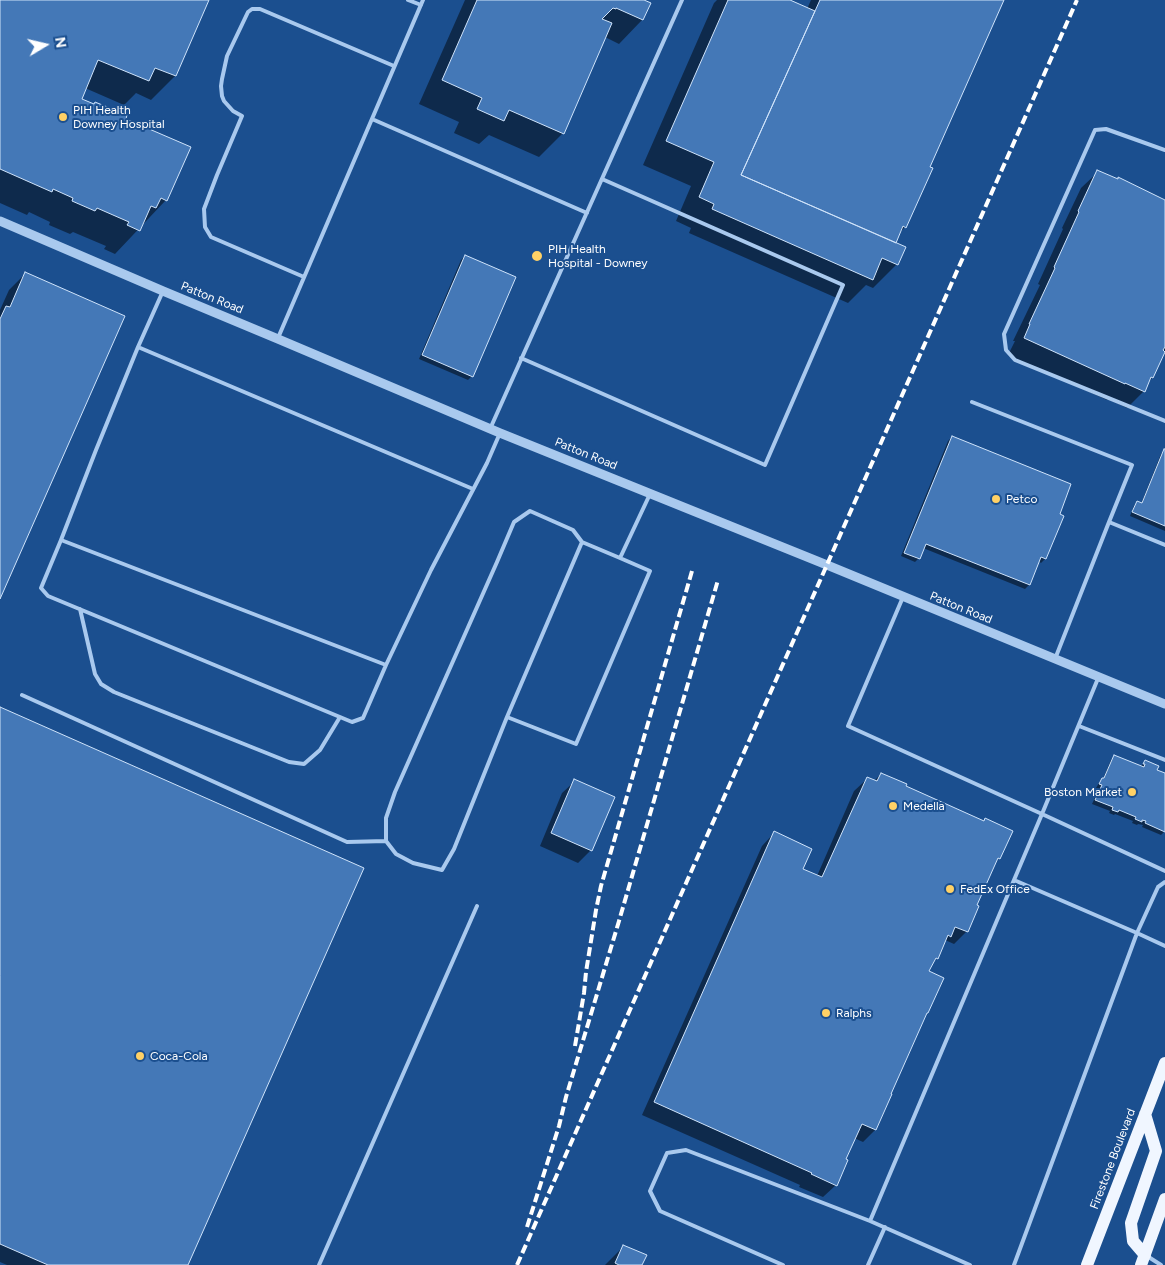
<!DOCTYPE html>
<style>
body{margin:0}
#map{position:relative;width:1165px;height:1265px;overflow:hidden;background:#1b4f8f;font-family:Figtree,sans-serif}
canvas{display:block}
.north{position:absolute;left:20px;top:20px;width:50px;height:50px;-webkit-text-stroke:4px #1b4f8f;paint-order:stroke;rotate:81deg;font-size:14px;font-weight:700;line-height:20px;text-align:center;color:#fff}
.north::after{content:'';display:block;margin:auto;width:18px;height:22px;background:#fff;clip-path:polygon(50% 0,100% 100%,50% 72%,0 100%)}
</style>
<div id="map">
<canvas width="1165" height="1265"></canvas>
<div class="north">N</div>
</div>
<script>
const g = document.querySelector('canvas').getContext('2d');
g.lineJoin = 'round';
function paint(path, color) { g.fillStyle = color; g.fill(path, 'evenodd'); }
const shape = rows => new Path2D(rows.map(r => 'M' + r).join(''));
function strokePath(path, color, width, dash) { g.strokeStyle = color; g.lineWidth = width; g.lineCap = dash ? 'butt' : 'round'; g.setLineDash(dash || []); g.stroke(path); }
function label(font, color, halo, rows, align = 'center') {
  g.font = font + ' Figtree,sans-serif'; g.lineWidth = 4; g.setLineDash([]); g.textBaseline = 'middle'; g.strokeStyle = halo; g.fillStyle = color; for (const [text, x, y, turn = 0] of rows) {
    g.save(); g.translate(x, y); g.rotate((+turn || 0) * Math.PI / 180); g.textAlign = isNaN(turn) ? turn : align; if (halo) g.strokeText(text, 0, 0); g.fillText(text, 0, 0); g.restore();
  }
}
paint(shape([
 [0,0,207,0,175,76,151,100,136,93,124,105,85,88,80,99,124,119,166,200,115,254,104,249,106,246,73,232,70,234,49,225,50,222,29,212,27,215,0,203],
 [465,0,641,0,642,20,619,44,605,37,563,133,539,157,489,135,479,144,454,133,459,122,419,104],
 [717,0,786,0,807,9,811,0,1002,0,928,168,905,227,899,233,895,244,897,264,873,288,866,285,848,303,689,233,691,228,676,221,691,186,643,165,714,3],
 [1098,172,1165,200,1165,351,1163,354,1152,378,1148,382,1144,391,1127,408,1108,399,1107,400,1008,355,1015,341,1013,341,1040,285,1038,284,1063,229,1062,228,1081,188],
 [465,256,472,376,468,380,419,359,461,260],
 [26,273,0,596,0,310,9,290],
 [952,437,1058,515,1062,516,1045,559,1041,563,1038,561,1029,585,1025,589,923,548,919,558,915,562,901,556,948,441],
 [1165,450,1165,531,1130,516,1134,506,1137,502,1141,504,1161,454],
 [0,708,187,1265,7,1265,0,1262],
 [1115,756,1140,767,1145,762,1156,771,1165,775,1165,831,1161,835,1142,827,1143,825,1138,824,1137,825,1132,823,1133,821,1115,814,1114,815,1109,813,1110,811,1092,804,1099,789,1096,788,1099,783,1103,779,1111,760],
 [881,774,904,787,999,858,994,863,975,906,967,931,954,944,945,940,937,958,932,963,928,972,924,1016,875,1130,863,1142,854,1138,836,1185,823,1197,799,1187,800,1185,642,1115,762,846,774,833,802,869,817,876,854,791,867,779,874,781],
 [575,781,591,850,578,863,540,846,562,793],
 [623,1247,641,1265,605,1265]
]), '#0007');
const building = shape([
 [0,0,209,0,176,76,155,68,149,81,98,60,82,99,94,104,95,102,127,115,126,119,191,147,167,201,161,198,156,208,151,206,140,231,127,225,129,222,97,208,95,211,72,201,73,198,53,189,52,192,0,169,0,0],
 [477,0,644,0,651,3,643,20,616,8,616,9,613,8,602,19,612,23,564,134,509,110,504,121,477,109,482,98,442,80,477,0],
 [728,0,790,0,815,11,741,175,906,247,898,265,882,258,873,280,712,209,714,204,699,197,714,162,666,141,728,0],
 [820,0,1004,0,930,167,933,168,906,228,903,226,896,243,741,175,820,0],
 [1097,170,1118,179,1118,177,1165,200,1165,347,1163,350,1165,352,1153,378,1151,377,1145,392,1125,383,1125,384,1024,338,1030,324,1029,324,1055,268,1054,267,1079,212,1078,211,1097,170],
 [465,255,516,277,473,377,422,355,465,255],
 [25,272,125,316,0,599,0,319,6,306,10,307,25,272],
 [952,436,1071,484,1060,514,1064,516,1046,559,1041,557,1030,585,926,544,920,559,904,553,952,436],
 [1164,449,1165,449,1165,526,1132,512,1137,501,1142,503,1164,449],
 [0,707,364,868,188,1265,48,1265,0,1244,0,707],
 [1114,755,1144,767,1145,764,1143,764,1145,760,1159,766,1157,770,1165,773,1165,832,1145,823,1146,821,1142,820,1142,822,1135,819,1136,817,1119,810,1118,812,1112,810,1113,807,1095,800,1102,785,1099,784,1102,778,1104,778,1114,755],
 [881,773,907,784,906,786,984,821,985,818,1013,831,1000,859,998,858,977,905,979,906,968,932,955,927,951,937,948,935,938,959,936,958,929,971,944,978,928,1013,927,1013,891,1094,892,1094,876,1130,862,1124,846,1159,848,1160,837,1186,811,1174,812,1173,654,1102,774,831,812,849,803,869,822,877,867,777,877,781,881,773],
 [574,779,615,797,592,851,551,833,574,779],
 [623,1245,647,1255,642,1265,619,1265,615,1263,623,1245]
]);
paint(building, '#4478b7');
strokePath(building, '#cfe3fa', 1);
strokePath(shape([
 [408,0,421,5],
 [372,119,587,213],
 [1165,150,1106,129,1095,130,1004,334,1006,350,1015,360,1165,421],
 [304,277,211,237,205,227,204,209,217,175,242,116,233,111,224,101,222,96,221,86,222,79,227,56,248,12,252,9,260,9,394,66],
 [163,291,138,347,96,450,61,540,386,665,431,570,487,463,500,433],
 [278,338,423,0],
 [138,347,473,489],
 [521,358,765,465,843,285,602,179],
 [972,402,1132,465,1109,522],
 [490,429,682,0],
 [61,540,41,588,48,596,352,722,363,718,386,665],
 [620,558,582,542,507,717,576,744,650,571,620,558,650,494],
 [903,597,848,726,1042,814,1099,676],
 [80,609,95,674,101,684,114,692,289,762,304,764,320,750,340,717],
 [1055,659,1109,522,1165,545],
 [22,695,347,842,386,841],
 [507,717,454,849,442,870,413,863,396,854,386,841,386,818,395,792,497,562,514,522,530,511,573,530,582,542],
 [1079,726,1165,760],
 [1014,880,1042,814,1165,871],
 [870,1221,1014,880,1137,933,1165,946],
 [1147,1256,1161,1265],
 [319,1265,477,906],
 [783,1265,660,1211,650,1191,667,1153,686,1150,870,1221,970,1265],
 [868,1265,885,1227],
 [1014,1265,1137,933,1158,887,1165,882]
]), '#a9c9ee', 4);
strokePath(shape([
 [0,221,163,291,278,339,500,433,827,565,1165,704]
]), '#a9c9ee', 9);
strokePath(shape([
 [1145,1255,1133,1241,1131,1223,1156,1151,1145,1114],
 [1087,1265,1165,1063],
 [1141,1265,1165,1199]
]), '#f0f6ff', 12);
strokePath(shape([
 [575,1046,584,993,586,972,596,910,601,886,692,571],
 [527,1227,559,1126,566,1097,619,921,718,580],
 [517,1265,1077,0]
]), '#fff', 4, [9, 4]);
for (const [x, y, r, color] of [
 [63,117,5,"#ffd166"],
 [537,256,6,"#ffd166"],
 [996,499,5,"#ffd166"],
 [1132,792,5,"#ffd166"],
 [893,806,5,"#ffd166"],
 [950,889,5,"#ffd166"],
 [826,1013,5,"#ffd166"],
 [140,1056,5,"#ffd166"]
]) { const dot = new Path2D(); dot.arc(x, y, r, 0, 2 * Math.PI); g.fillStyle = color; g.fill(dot); strokePath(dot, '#1b4f8f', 2); }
label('12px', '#fff', '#1b4f8f', [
 ["PIH Health",73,110],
 ["Downey Hospital",73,124],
 ["PIH Health",548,249],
 ["Hospital - Downey",548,263],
 ["Petco",1006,499],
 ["Boston Market",1122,792,"right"],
 ["Medella",903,806],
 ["FedEx Office",960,889],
 ["Ralphs",836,1013],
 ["Coca-Cola",150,1056]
], 'left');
label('12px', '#fff', '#1b4f8f', [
 ["Patton Road",212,298,22],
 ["Patton Road",586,454,22],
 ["Patton Road",961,608,22],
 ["Firestone Boulevard",1113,1159,-69]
]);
</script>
